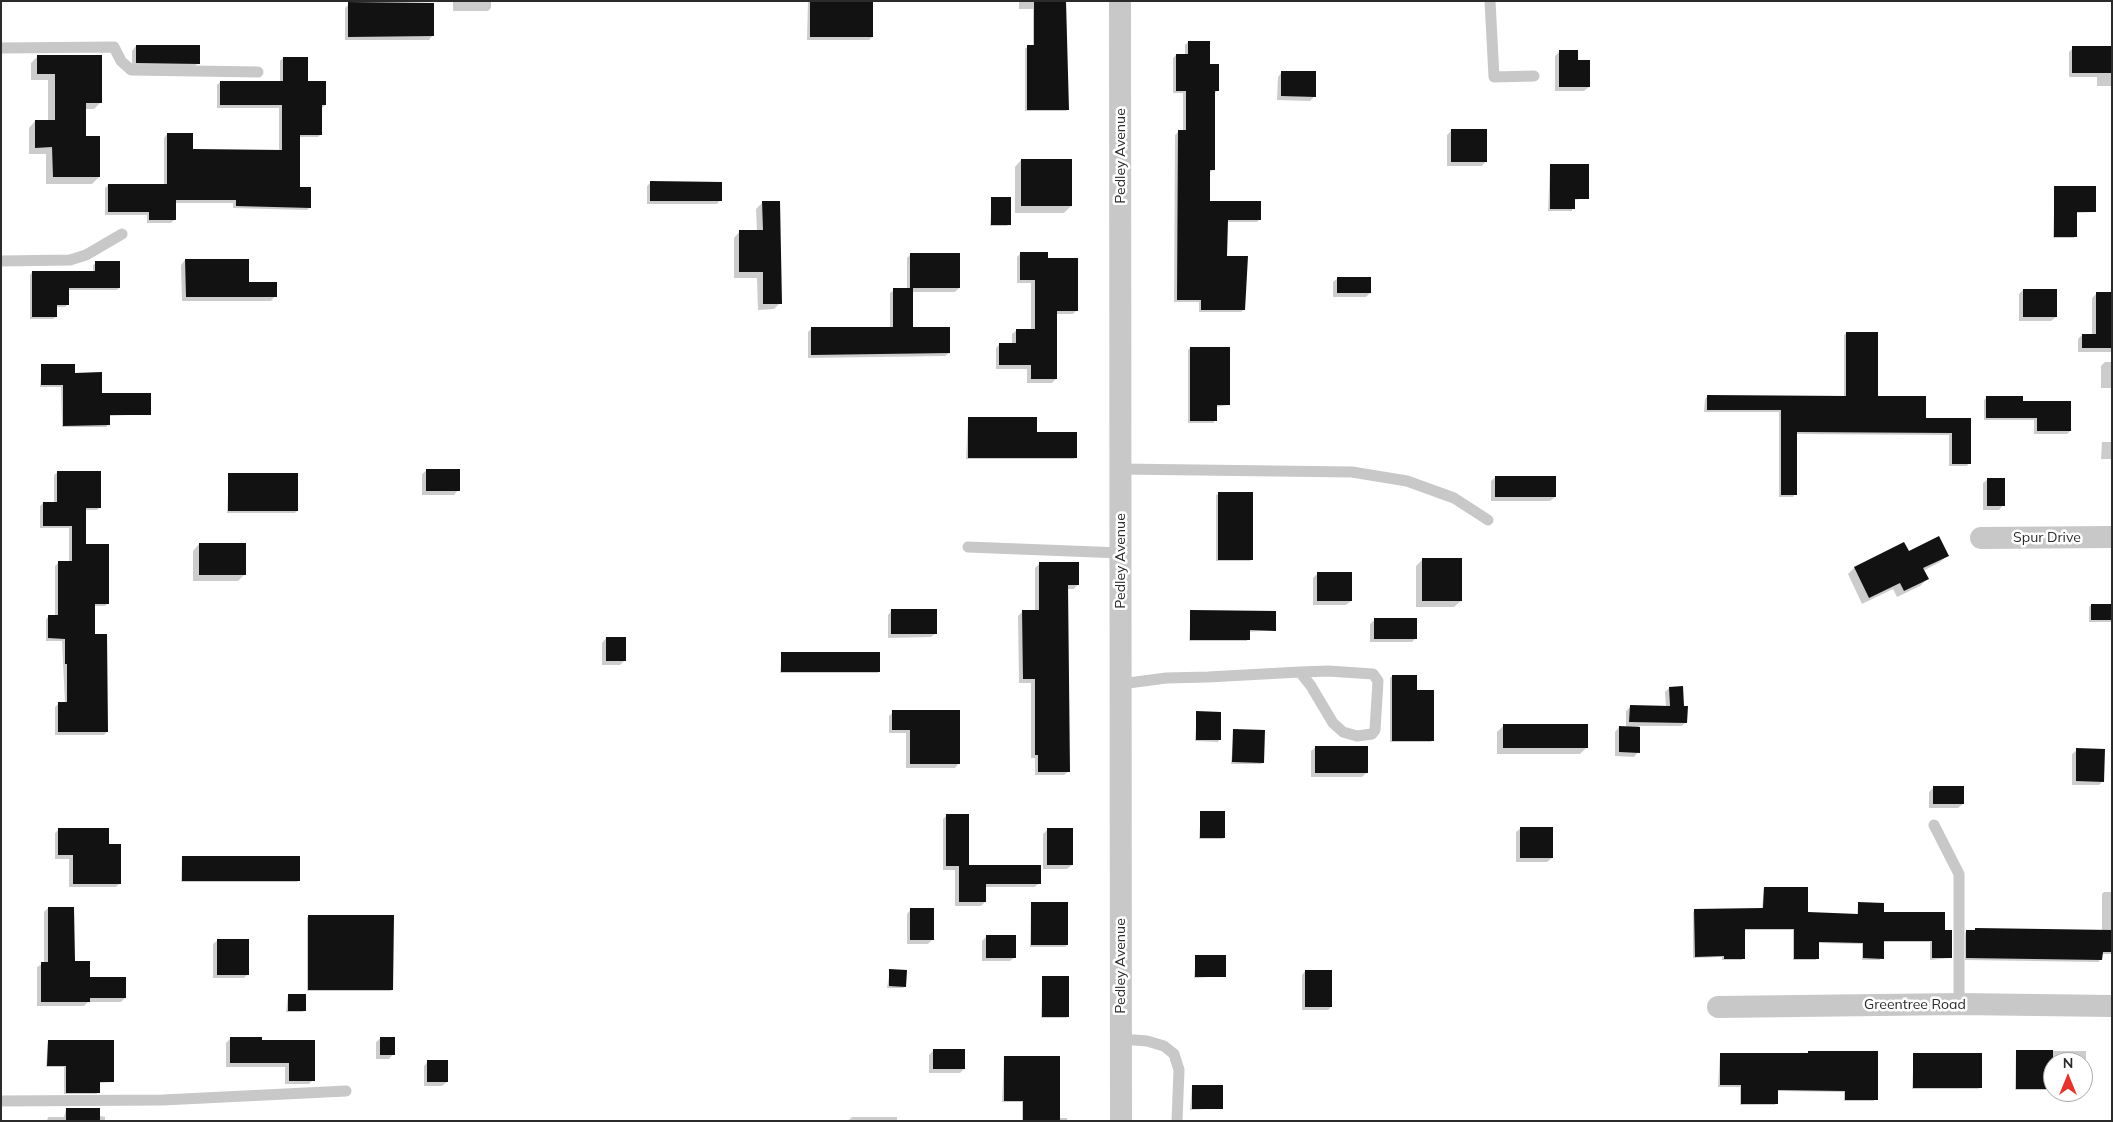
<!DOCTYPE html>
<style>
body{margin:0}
#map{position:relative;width:2113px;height:1122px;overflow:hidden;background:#fff;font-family:Mulish,sans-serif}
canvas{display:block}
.frame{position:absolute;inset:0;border:2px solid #2b2b2b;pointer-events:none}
.north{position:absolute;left:2043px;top:1052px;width:50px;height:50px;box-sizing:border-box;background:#fff;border:1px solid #aaa;border-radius:50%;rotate:0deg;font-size:14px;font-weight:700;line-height:20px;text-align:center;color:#2b2b2b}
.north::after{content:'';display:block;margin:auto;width:18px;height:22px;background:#e3342d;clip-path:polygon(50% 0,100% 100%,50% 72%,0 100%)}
</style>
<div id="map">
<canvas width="2113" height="1122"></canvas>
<div class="frame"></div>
<div class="north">N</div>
</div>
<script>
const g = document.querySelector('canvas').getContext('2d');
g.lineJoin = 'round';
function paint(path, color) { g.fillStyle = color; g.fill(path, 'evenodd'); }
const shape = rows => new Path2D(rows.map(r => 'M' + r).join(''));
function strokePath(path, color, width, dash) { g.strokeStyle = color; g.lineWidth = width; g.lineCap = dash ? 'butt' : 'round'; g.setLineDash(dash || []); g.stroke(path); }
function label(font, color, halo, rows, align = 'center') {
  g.font = font + ' Mulish,sans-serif'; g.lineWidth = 5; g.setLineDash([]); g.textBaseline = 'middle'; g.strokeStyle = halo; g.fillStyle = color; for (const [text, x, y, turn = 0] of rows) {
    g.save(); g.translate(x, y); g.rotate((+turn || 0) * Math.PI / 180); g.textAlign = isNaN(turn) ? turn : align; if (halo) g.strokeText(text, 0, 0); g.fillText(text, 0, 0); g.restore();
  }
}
paint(shape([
 [453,1,491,1,491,8,488,11,453,11],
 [872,1,872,37,869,40,807,40,808,1],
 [1019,1,1065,1,1064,46,1067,46,1067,109,1066,111,1025,111,1025,48,1033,46,1033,9,1019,9],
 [1170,1,1215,1,1214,2],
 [349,4,433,35,429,40,345,40,345,8],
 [1188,42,1208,65,1218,90,1215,93,1213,170,1209,173,1208,202,1260,219,1257,222,1226,222,1226,258,1244,309,1241,312,1199,312,1199,302,1174,302,1175,135,1178,132,1183,132,1183,93,1173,93,1173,58,1176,55,1185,55,1185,45],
 [136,46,198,63,194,67,132,66,132,51],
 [2073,48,2112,48,2112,86,2097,86,2097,77,2069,77,2069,52],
 [1559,52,1576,62,1589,87,1584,91,1555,91,1555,56],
 [38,56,101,102,94,109,85,109,85,137,99,177,92,184,46,184,46,154,29,154,29,128,35,121,48,121,48,80,31,80,31,63],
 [283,58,325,105,322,108,321,134,318,137,299,137,299,188,310,207,307,210,233,208,233,203,174,203,174,220,171,223,147,223,147,215,105,215,105,188,108,185,164,185,164,138,167,134,192,151,279,151,279,108,217,108,217,85,220,82,280,82,280,61],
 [1282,72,1315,96,1310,101,1277,100,1278,77],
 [1452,130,1486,161,1482,166,1447,166,1447,135],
 [1021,160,1071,206,1064,213,1015,213,1015,167],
 [1550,166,1587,198,1573,200,1572,211,1548,211],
 [650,183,720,200,717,204,647,204,647,186],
 [2055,187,2094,212,2076,213,2074,238,2053,238],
 [992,199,1009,224,1007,226,990,226],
 [763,202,780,303,774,309,758,310,757,278,734,278,734,238,740,231,757,231,756,209],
 [1021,253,1047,260,1077,310,1073,314,1056,314,1056,379,1052,383,1027,383,1027,369,996,369,996,348,1000,344,1012,344,1012,334,1017,330,1031,330,1031,283,1017,283,1017,257],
 [911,254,959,288,955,292,912,292,912,329,949,353,945,356,808,358,808,332,812,328,890,328,890,293,894,290,907,290,907,258],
 [185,260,248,283,275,296,271,301,182,301,181,265],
 [96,263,119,288,117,290,68,290,68,304,65,307,56,307,56,317,53,319,30,319,30,275,32,272,93,272,93,265],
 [1338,278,1370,293,1366,297,1333,297,1333,282],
 [2023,290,2056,317,2051,321,2019,321,2019,294],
 [2097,293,2112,293,2112,352,2078,352,2078,339,2082,335,2092,335,2092,298],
 [1846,333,1876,397,1925,419,1969,419,1969,463,1967,466,1949,466,1949,435,1795,434,1795,494,1793,497,1779,497,1779,412,1704,412,1705,399,1707,397,1844,397,1844,335],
 [1190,348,1229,405,1215,407,1214,423,1188,423,1188,350],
 [2105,362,2112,362,2112,388,2101,388,2101,366],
 [42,365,74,374,101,395,150,414,108,416,107,427,62,427,61,387,40,387],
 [1987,397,2070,431,2067,434,2034,434,2034,420,1984,420,1984,400],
 [968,418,1076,458,1074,459,966,459],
 [2102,442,2112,442,2112,459,2101,459],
 [427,470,458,490,454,495,422,495,422,474],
 [58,472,100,507,97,510,85,510,85,546,108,603,105,606,93,606,93,635,107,732,104,735,55,735,55,707,58,704,65,704,62,641,46,641,46,619,49,616,55,616,55,566,58,563,69,563,69,528,40,528,40,506,43,503,54,503,54,475],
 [229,474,297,511,295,513,227,513],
 [1496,477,1555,497,1550,501,1491,501,1491,481],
 [1988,479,2003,505,1999,510,1983,510,1983,483],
 [1218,494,1252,559,1250,561,1216,561,1216,495],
 [199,544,245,574,238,581,193,581,193,551],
 [1904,544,1908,552,1947,556,1940,562,1923,571,1927,579,1920,586,1897,597,1893,589,1862,604,1848,574,1854,568],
 [1423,559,1461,601,1454,607,1416,607,1416,566],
 [1040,563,1078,584,1074,589,1067,589,1069,771,1064,775,1035,775,1035,758,1031,758,1031,683,1019,683,1018,616,1023,611,1035,611,1035,568],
 [1317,574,1351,601,1346,605,1313,605,1313,578],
 [2091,605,2112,605,2112,622,2089,622,2089,607],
 [892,610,936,633,931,637,888,638,888,615],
 [1191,611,1275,630,1248,632,1247,641,1189,641],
 [1375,620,1416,638,1412,642,1370,642,1370,624],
 [606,638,625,660,620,665,602,665,602,643],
 [782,653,879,672,877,673,780,673],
 [1392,676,1416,691,1432,740,1431,742,1390,742,1390,678],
 [1669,688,1683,707,1686,722,1682,726,1639,726,1638,752,1634,757,1615,756,1615,732,1619,727,1626,728,1626,711,1630,707,1666,707,1665,692],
 [893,712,959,763,955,768,906,768,906,733,889,733,889,716],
 [1197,712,1219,740,1218,742,1195,741],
 [1504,725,1587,747,1580,754,1497,754,1497,732],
 [1234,730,1263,763,1261,764,1231,764],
 [1316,747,1367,772,1362,777,1311,777,1311,751],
 [2077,750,2103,781,2099,785,2072,785,2072,754],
 [1934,787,1963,804,1958,808,1929,808,1929,792],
 [1201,813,1224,838,1222,839,1199,839],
 [947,815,967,866,1039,883,1035,887,985,887,985,902,981,906,955,906,955,870,943,870,943,819],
 [1521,828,1552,858,1547,862,1516,862,1516,832],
 [59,829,107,845,120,883,116,887,69,887,69,859,55,859,55,833],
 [1047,830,1072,865,1067,869,1043,869,1043,834],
 [182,857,299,880,297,882,181,882],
 [1764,888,1807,913,1857,915,1858,904,1943,931,1950,958,1930,960,1930,942,1882,942,1880,960,1862,960,1862,944,1818,943,1816,960,1793,960,1793,930,1744,930,1742,960,1722,960,1722,957,1693,958,1693,912,1695,910,1762,909],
 [2104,892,2112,892,2112,954,2101,954,2099,962,1965,960,1965,933,1967,931,2102,931,2102,894],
 [1031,904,1067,945,1065,947,1030,947],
 [48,908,73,962,88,979,125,998,121,1002,88,1002,84,1006,37,1006,37,967,44,963,44,912],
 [911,909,932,940,928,944,907,944,907,914],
 [309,916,392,990,390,991,307,991,307,918],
 [987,936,1015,957,1010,961,982,961,982,941],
 [218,940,248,974,244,978,213,978,213,944],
 [1196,956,1225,976,1194,978],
 [890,970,905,986,903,988,887,988],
 [1305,971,1331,1007,1328,1010,1302,1010,1302,975],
 [1043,977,1068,1017,1066,1018,1041,1018],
 [288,995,304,1010,303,1012,286,1012],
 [381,1038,393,1054,389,1059,376,1059,376,1042],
 [230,1039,261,1041,313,1080,309,1084,285,1084,285,1067,226,1067,226,1043],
 [48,1041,113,1082,99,1083,97,1094,64,1094,64,1067,46,1067],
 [933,1051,964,1069,960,1073,929,1073,929,1055],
 [2016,1051,2086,1051,2086,1077,2083,1079,2083,1062,2053,1062,2053,1090,2015,1090],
 [1876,1052,1874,1101,1844,1101,1844,1092,1777,1091,1775,1105,1740,1105,1740,1087,1718,1087,1720,1054],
 [1914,1054,1980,1088,1978,1089,1912,1089],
 [1004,1057,1058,1118,1067,1118,1067,1121,1022,1121,1022,1102,1002,1102],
 [428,1061,447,1082,442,1086,424,1086,424,1066],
 [1192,1086,1222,1108,1190,1110],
 [66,1109,105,1117,105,1121,47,1121,48,1117,64,1117],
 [852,1117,897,1117,897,1121,848,1121]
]), '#0003');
paint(shape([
 [810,1,873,1,873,37,810,37],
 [1034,1,1066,1,1069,110,1027,110,1027,45,1034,45],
 [348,2,434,3,434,36,348,37],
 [1188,41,1210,41,1210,64,1219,64,1219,91,1215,91,1215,170,1210,170,1210,201,1261,201,1261,220,1228,220,1227,256,1248,256,1245,310,1201,310,1201,300,1177,300,1178,130,1186,130,1186,91,1176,91,1176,54,1188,54],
 [136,45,200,45,200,64,136,63],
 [2072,46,2112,46,2112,73,2072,73],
 [1559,50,1578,50,1578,60,1590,60,1590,87,1559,87],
 [37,55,102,55,102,103,86,103,86,136,100,136,100,177,53,177,52,147,35,148,35,120,55,120,55,74,37,74],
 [283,57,308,57,308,81,326,81,326,105,322,105,322,135,300,135,300,187,311,187,311,208,236,206,236,200,176,200,176,220,149,220,149,212,108,212,108,184,167,184,167,133,193,133,193,149,282,150,282,105,220,105,220,81,283,81],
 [1281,71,1316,71,1316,97,1281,96],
 [1451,129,1487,129,1487,162,1451,162],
 [1021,159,1072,159,1072,206,1021,206],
 [1550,164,1589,164,1589,199,1575,199,1575,209,1550,209],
 [650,181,722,182,722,201,650,201],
 [2054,186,2096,186,2096,212,2077,212,2077,237,2054,237],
 [991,197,1011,197,1011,225,991,225],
 [762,201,780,201,782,304,763,304,763,272,739,272,739,230,763,230],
 [1020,252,1048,252,1048,258,1078,258,1078,311,1057,311,1057,379,1031,379,1031,365,999,365,999,343,1016,343,1016,329,1035,329,1035,280,1020,280],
 [910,253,960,253,960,288,913,288,913,327,950,327,950,353,811,355,811,327,893,327,893,288,910,288],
 [185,259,249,259,249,282,277,282,277,297,186,297],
 [95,261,120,261,120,288,69,288,69,305,57,305,57,317,32,317,32,271,95,271],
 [1337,277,1371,277,1371,293,1337,293],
 [2023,289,2057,289,2057,317,2023,317],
 [2096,292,2112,292,2112,348,2082,348,2082,334,2096,334],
 [1846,332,1878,332,1878,396,1926,396,1926,418,1971,418,1971,464,1952,464,1952,433,1797,432,1797,495,1781,495,1781,410,1707,410,1707,395,1846,396],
 [1190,347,1230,347,1230,405,1217,405,1217,421,1190,421],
 [41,364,75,364,75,373,102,372,102,393,151,393,151,415,110,415,110,425,63,426,63,385,41,385],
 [1986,396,2023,396,2023,401,2071,401,2071,431,2037,431,2037,418,1986,418],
 [968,417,1037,417,1037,432,1077,432,1077,458,968,458],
 [426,469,460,469,460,491,426,491],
 [57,471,101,471,101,508,86,508,86,544,109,544,109,604,95,604,95,634,107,634,108,732,58,732,58,702,67,702,67,664,65,664,65,639,48,638,48,615,58,615,58,561,72,561,72,526,43,526,43,502,57,502],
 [228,473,298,473,298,511,228,511],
 [1495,476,1556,476,1556,497,1495,497],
 [1987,478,2005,478,2005,506,1987,506],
 [1218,492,1253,492,1253,560,1218,560],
 [1939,536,1949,556,1923,568,1929,579,1904,591,1900,583,1869,598,1854,567,1904,542,1909,551],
 [199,543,246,543,246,575,199,575],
 [1422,558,1462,558,1462,601,1422,601],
 [1039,562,1079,562,1079,585,1068,585,1070,772,1038,772,1038,755,1035,755,1035,679,1023,679,1022,610,1039,610],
 [1317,572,1352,572,1352,601,1317,601],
 [2091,604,2112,604,2112,620,2091,620],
 [891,609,937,609,937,634,891,634],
 [1190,610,1276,611,1276,631,1250,630,1250,640,1190,640],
 [1374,618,1417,618,1417,639,1374,639],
 [606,637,626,637,626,661,606,661],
 [781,652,880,652,880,672,781,672],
 [1392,675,1417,675,1417,690,1434,690,1434,741,1392,741],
 [1683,686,1684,706,1688,706,1687,723,1629,722,1630,705,1670,706,1669,687],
 [892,710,960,710,960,764,910,764,910,730,892,730],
 [1196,711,1221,712,1221,740,1196,740],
 [1503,724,1588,724,1588,748,1503,748],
 [1619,726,1640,727,1640,753,1619,752],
 [1233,729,1265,730,1264,763,1232,762],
 [1315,746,1368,746,1368,773,1315,773],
 [2076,748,2105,749,2104,782,2076,781],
 [1933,786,1964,786,1964,804,1933,804],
 [1200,811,1225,811,1225,838,1200,838],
 [946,814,969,814,969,865,1041,865,1041,884,986,884,986,902,959,902,959,866,946,866],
 [1520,827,1553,827,1553,858,1520,858],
 [58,828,109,828,109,844,121,844,121,884,73,884,73,855,58,855],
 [1047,828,1073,828,1073,865,1047,865],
 [182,856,300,856,300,881,182,881],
 [1764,887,1808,887,1808,912,1858,914,1858,902,1884,903,1884,912,1945,912,1945,930,1952,930,1952,958,1932,958,1932,941,1884,941,1884,959,1863,958,1863,943,1819,942,1819,959,1794,959,1794,929,1745,929,1745,959,1724,959,1724,956,1695,957,1694,909,1763,908],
 [1031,902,1068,902,1068,945,1031,945],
 [48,907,74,907,75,961,90,961,90,977,126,977,126,998,90,998,90,1002,41,1002,41,962,48,962],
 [910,908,934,908,934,940,910,940],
 [308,915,394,915,393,990,308,990],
 [1975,928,2112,930,2112,952,2103,952,2102,960,1966,958,1966,930,1975,930],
 [986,935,1016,935,1016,958,986,958],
 [217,939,249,939,249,975,217,975],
 [1195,955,1226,955,1226,977,1195,977],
 [889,969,907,970,906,987,889,986],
 [1305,970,1332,970,1332,1007,1305,1007],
 [1042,976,1069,976,1069,1017,1042,1017],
 [288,994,306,994,306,1011,288,1011],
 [230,1037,262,1037,262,1040,315,1040,315,1081,289,1081,289,1063,230,1063],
 [380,1037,395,1037,395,1055,380,1055],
 [48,1040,114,1040,114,1082,100,1082,100,1093,66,1093,66,1066,47,1066],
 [933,1049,965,1049,965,1069,933,1069],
 [2016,1050,2053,1050,2053,1089,2016,1089],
 [1808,1051,1878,1051,1878,1100,1845,1100,1845,1091,1778,1090,1778,1104,1741,1104,1741,1085,1720,1085,1720,1053,1808,1053],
 [1913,1053,1982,1053,1982,1088,1913,1088],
 [1004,1056,1060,1056,1060,1121,1023,1121,1023,1101,1004,1101],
 [427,1060,448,1060,448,1082,427,1082],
 [1192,1085,1223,1085,1223,1109,1192,1109],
 [66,1108,100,1108,100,1121,66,1121]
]), '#121212');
strokePath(shape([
 [1490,1,1494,77,1534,76],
 [1,48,114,47,121,61,131,70,258,72],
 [1,261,70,260,86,255,122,234],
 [1121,469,1352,472,1407,481,1454,498,1488,520],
 [968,547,1121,553],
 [1121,684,1166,678,1208,677,1300,672,1328,671,1373,674,1378,681,1375,730,1372,734,1357,736,1343,732,1333,723,1311,686,1300,672],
 [1934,825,1959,874,1959,1004],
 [1121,1039,1147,1041,1164,1046,1174,1054,1179,1070,1177,1121],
 [1,1101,163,1100,346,1091]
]), '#c8c8c8', 11);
strokePath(shape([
 [1120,1,1121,1121],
 [1981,538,2112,537],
 [1718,1007,1959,1004,2112,1006]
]), '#c8c8c8', 22);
label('14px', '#2b2b2b', '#fff', [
 ["Pedley Avenue",1121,156,-90],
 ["Spur Drive",2047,538],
 ["Pedley Avenue",1121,561,-90],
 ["Pedley Avenue",1121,966,-90],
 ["Greentree Road",1915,1005]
]);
</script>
